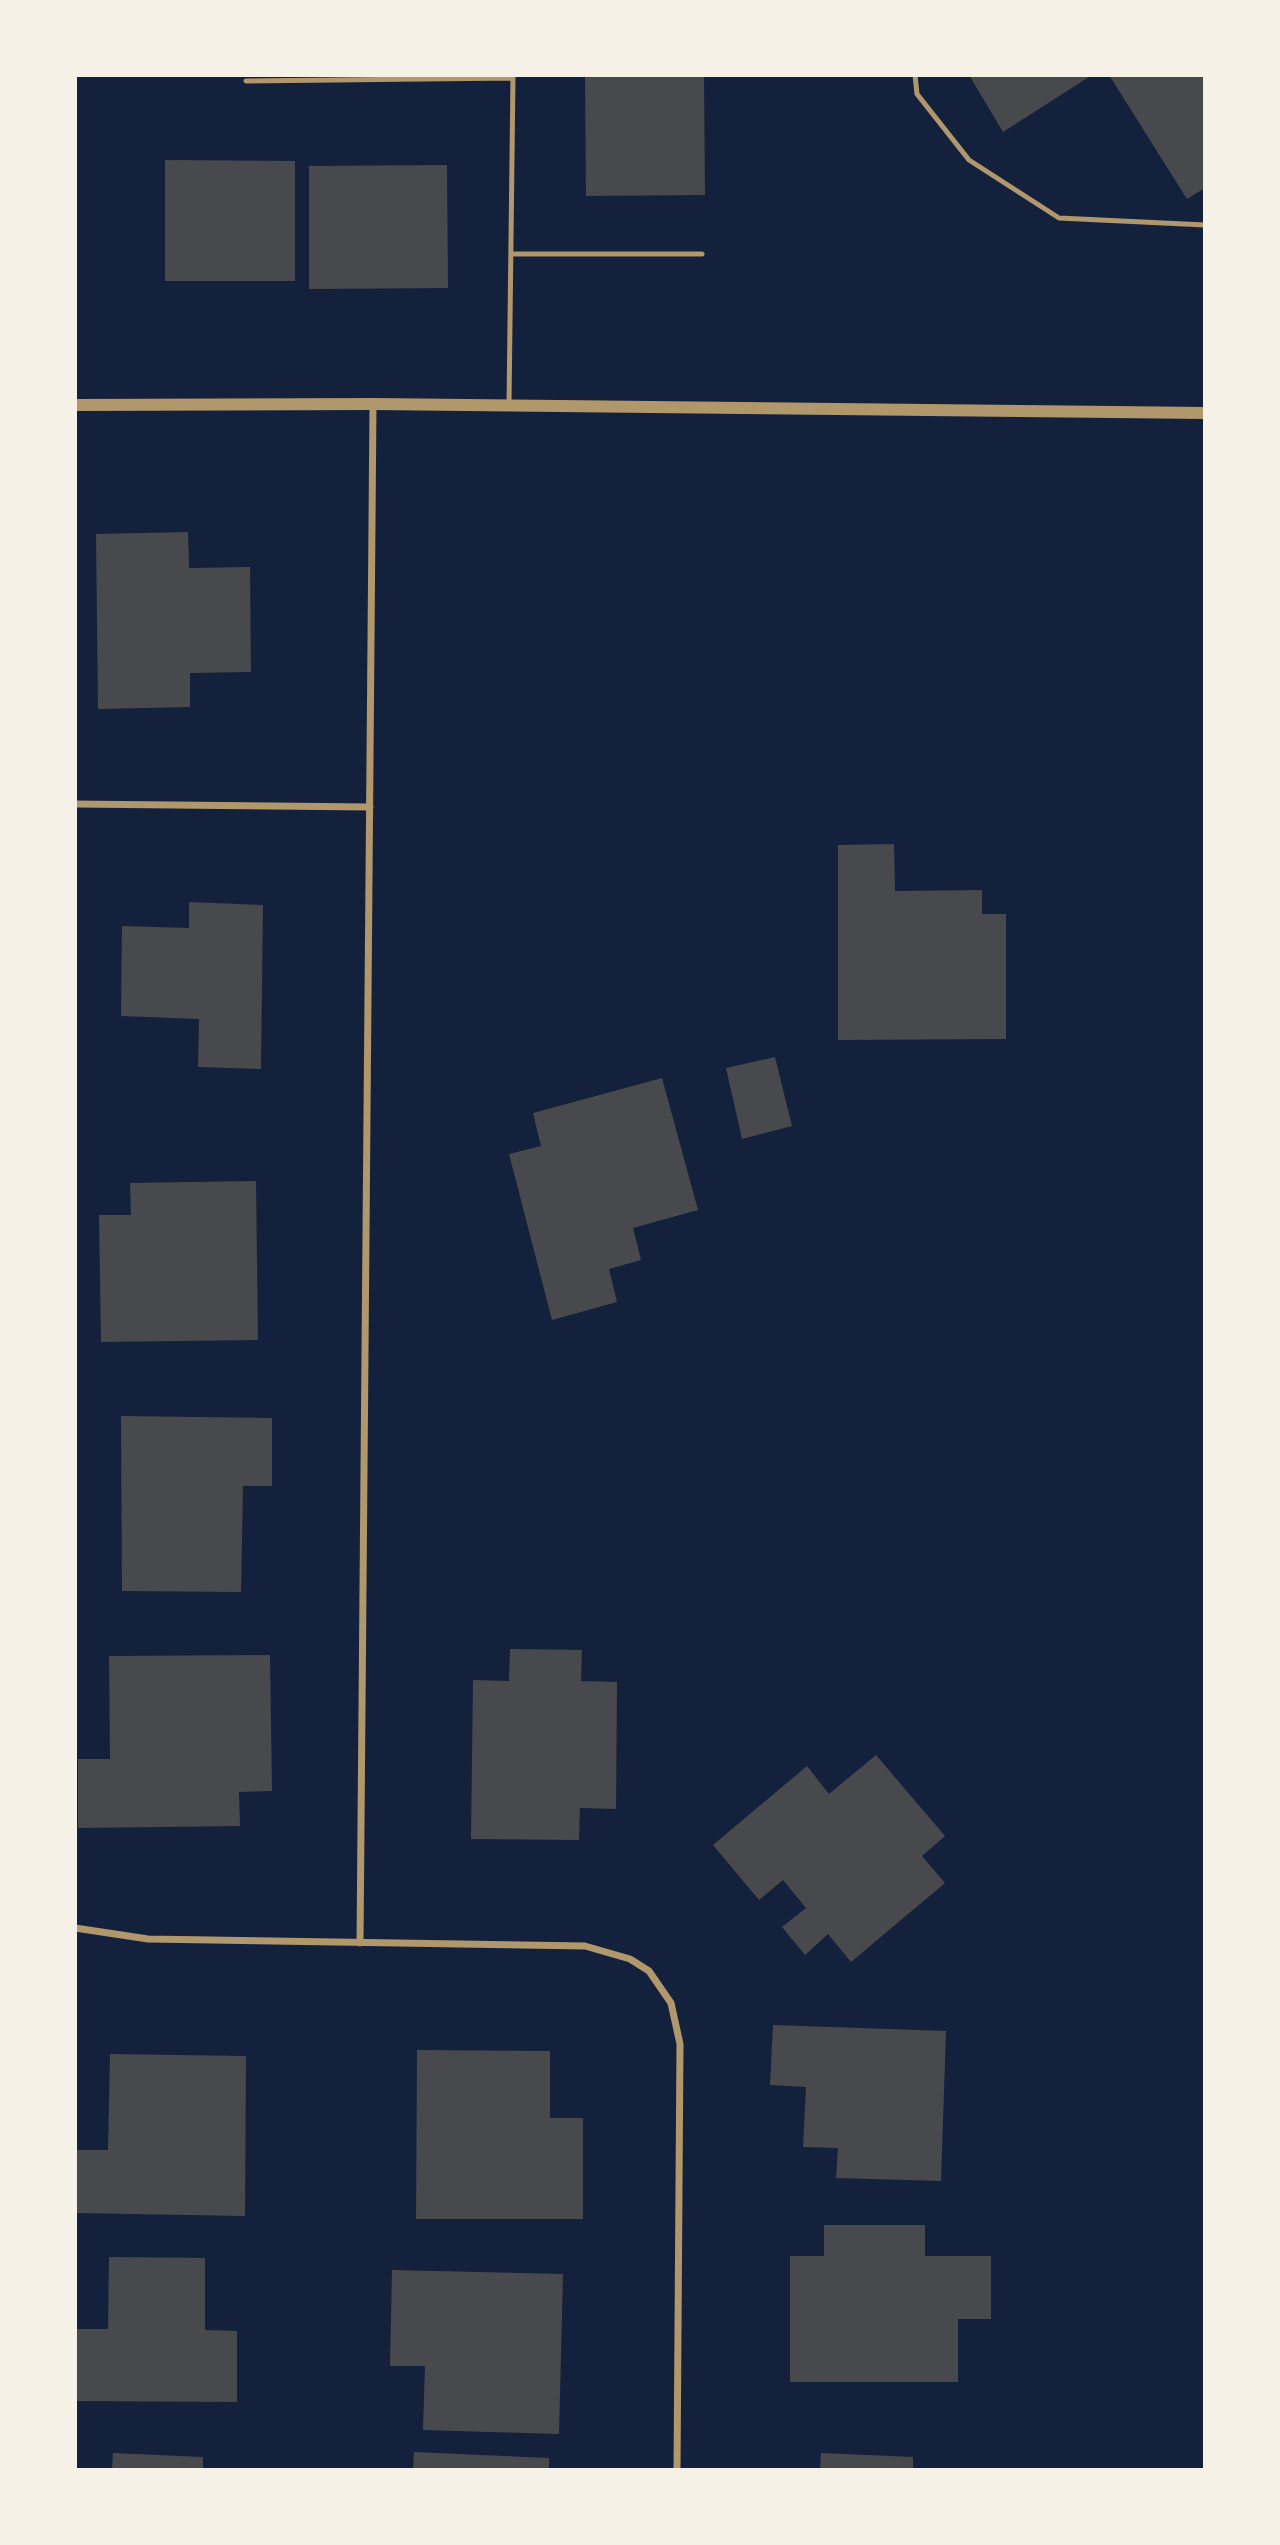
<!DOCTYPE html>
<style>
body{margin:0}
#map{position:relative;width:1280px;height:2545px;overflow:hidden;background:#14213d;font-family:Barlow,sans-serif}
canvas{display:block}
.frame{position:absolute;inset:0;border:77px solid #f6f1e7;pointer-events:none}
</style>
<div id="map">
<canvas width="1280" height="2545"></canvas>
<div class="frame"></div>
</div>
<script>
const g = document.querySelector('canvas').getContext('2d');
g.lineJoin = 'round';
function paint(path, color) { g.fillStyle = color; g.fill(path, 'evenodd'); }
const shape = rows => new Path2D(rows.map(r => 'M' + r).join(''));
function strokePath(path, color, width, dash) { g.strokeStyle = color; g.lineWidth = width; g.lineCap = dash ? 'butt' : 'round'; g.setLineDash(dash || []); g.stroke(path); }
paint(shape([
 [585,75,704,75,705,195,586,196],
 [969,75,1092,75,1003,132],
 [1109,75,1205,75,1205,188,1187,199],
 [165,160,295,161,295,281,165,281],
 [447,165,448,288,309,289,309,166],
 [188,532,189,568,250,567,251,672,190,673,190,707,98,709,96,534],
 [894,844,895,891,982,890,982,914,1006,914,1006,1039,838,1040,838,845],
 [189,902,263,905,261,1069,198,1067,199,1019,121,1016,122,926,189,928],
 [775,1057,792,1126,742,1139,726,1068],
 [662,1078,698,1210,633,1228,641,1260,609,1269,617,1302,552,1320,509,1154,541,1146,533,1113],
 [256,1181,258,1340,101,1342,99,1215,131,1215,130,1183],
 [121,1416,272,1418,272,1486,243,1486,241,1592,122,1591],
 [510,1649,582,1650,581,1681,617,1682,616,1809,580,1808,579,1840,471,1839,473,1680,509,1681],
 [270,1655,272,1791,239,1792,240,1826,78,1828,78,1759,110,1759,109,1656],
 [876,1755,945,1836,922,1856,945,1883,851,1962,828,1934,805,1955,782,1927,806,1908,783,1880,759,1900,713,1845,807,1766,829,1794],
 [773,2025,946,2031,941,2181,836,2178,838,2148,803,2147,806,2087,770,2085],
 [417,2050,550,2051,550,2118,583,2118,583,2219,416,2219],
 [110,2054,246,2056,245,2216,75,2213,75,2150,108,2150],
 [824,2225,925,2225,925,2256,991,2256,991,2319,958,2319,958,2382,790,2382,790,2256,824,2256],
 [109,2257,205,2258,205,2330,237,2331,237,2402,75,2401,76,2329,108,2329],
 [392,2270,563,2274,559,2434,423,2430,425,2366,390,2366],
 [414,2452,549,2458,549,2470,413,2470],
 [113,2453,203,2457,203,2470,112,2470],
 [821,2453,913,2457,913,2470,820,2470]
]), '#48494c');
strokePath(shape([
 [915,75,917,94,969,160,1059,218,1205,225],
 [246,81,513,78],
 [511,254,702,254],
 [509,405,513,75]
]), '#b1986c', 5);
strokePath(shape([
 [75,804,370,807],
 [75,1928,148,1939,585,1946,630,1959,649,1971,671,2003,680,2044,677,2470],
 [360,1943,373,404]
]), '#b1986c', 7);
strokePath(shape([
 [75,405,373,404,1205,413]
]), '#b1986c', 12);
</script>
